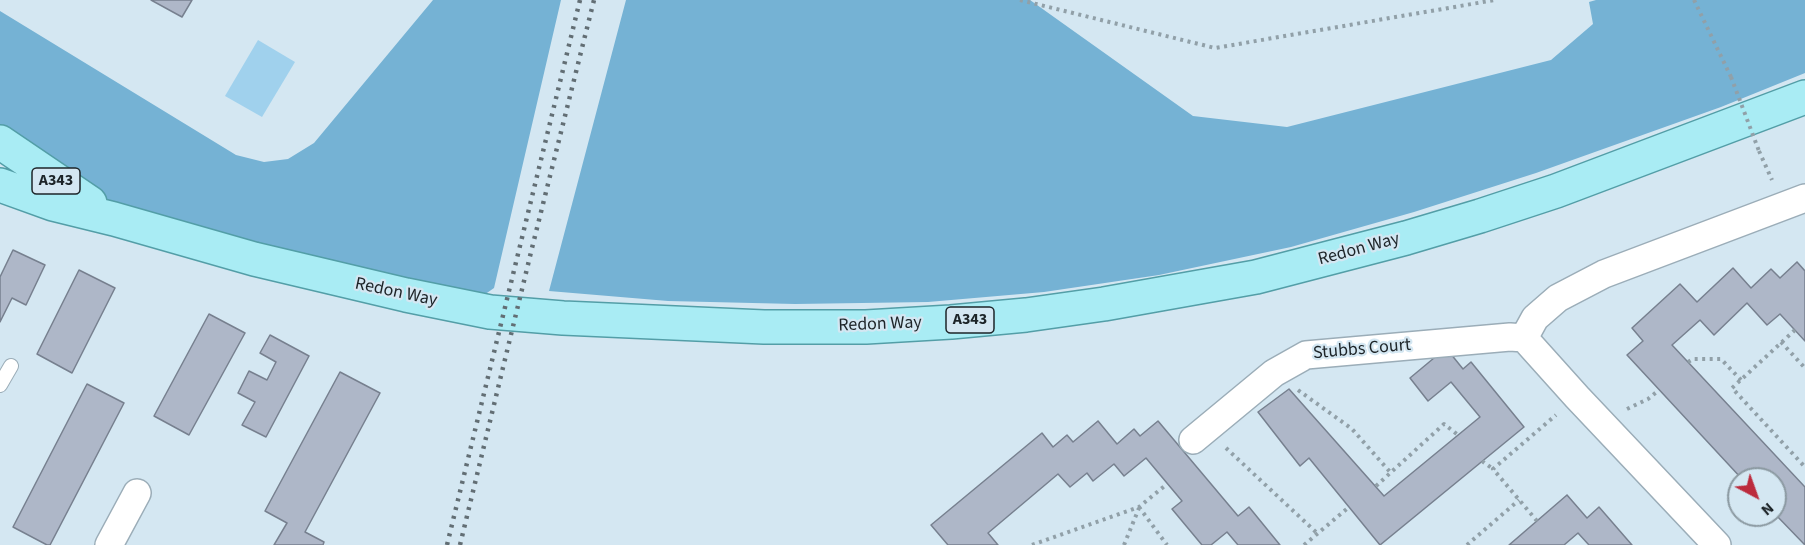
<!DOCTYPE html>
<style>
body{margin:0}
#map{position:relative;width:1805px;height:545px;overflow:hidden;background:#d4e7f2;font-family:"Source Sans 3",sans-serif}
canvas{display:block}
.north{position:absolute;left:1727px;top:467px;width:60px;height:60px;box-sizing:border-box;background:#d4e7f2;border:2px solid #8b99a1;border-radius:50%;rotate:139deg;font-size:16px;font-weight:700;line-height:24px;text-align:center;color:#1d2428}
.north::after{content:'';display:block;margin:auto;width:21px;height:27px;background:#bc2b3d;clip-path:polygon(50% 0,100% 100%,50% 72%,0 100%)}
</style>
<div id="map">
<canvas width="1805" height="545"></canvas>
<div class="north">N</div>
</div>
<script>
const g = document.querySelector('canvas').getContext('2d');
g.lineJoin = 'round';
function paint(path, color) { g.fillStyle = color; g.fill(path, 'evenodd'); }
const shape = rows => new Path2D(rows.map(r => 'M' + r).join(''));
function strokePath(path, color, width, dash) { g.strokeStyle = color; g.lineWidth = width; g.lineCap = dash ? 'butt' : 'round'; g.setLineDash(dash || []); g.stroke(path); }
function label(font, color, halo, rows, align = 'center') {
  g.font = font + ' "Source Sans 3",sans-serif'; g.lineWidth = 4.5; g.setLineDash([]); g.textBaseline = 'middle'; g.strokeStyle = halo; g.fillStyle = color; for (const [text, x, y, turn = 0] of rows) {
    g.save(); g.translate(x, y); g.rotate((+turn || 0) * Math.PI / 180); g.textAlign = isNaN(turn) ? turn : align; if (halo) g.strokeText(text, 0, 0); g.fillText(text, 0, 0); g.restore();
  }
}
paint(shape([
 [258,40,295,62,262,117,225,96]
]), '#a0d1ed');
paint(shape([
 [433,0,561,0,494,288,484,295,325,263,123,208,74,181,0,126,0,11,236,155,264,162,288,159,314,143],
 [626,0,1030,0,1193,116,1287,127,1551,60,1593,24,1589,2,1596,0,1805,0,1805,73,1721,107,1536,173,1414,212,1291,247,1159,275,1044,292,928,302,795,304,668,301,549,291]
]), '#75b2d4');
const building = shape([
 [151,0,192,0,182,17,151,0],
 [13,250,45,265,26,305,12,298,0,322,0,277,13,250],
 [1797,262,1805,271,1805,341,1780,314,1767,325,1747,303,1714,335,1700,320,1672,345,1805,487,1805,545,1775,514,1775,479,1742,479,1627,355,1643,341,1632,328,1680,284,1697,302,1733,268,1751,288,1771,269,1780,278,1797,262],
 [79,270,115,288,72,373,37,354,79,270],
 [209,314,245,333,189,435,154,416,209,314],
 [270,335,309,356,266,437,242,425,255,402,238,393,249,371,267,380,276,362,260,353,270,335],
 [1446,348,1463,369,1471,362,1524,427,1380,545,1309,458,1300,466,1258,412,1289,389,1384,496,1480,417,1451,382,1428,401,1410,378,1446,348],
 [340,372,380,393,305,532,324,542,323,545,274,545,287,523,265,511,340,372],
 [87,384,124,403,50,545,47,545,13,527,87,384],
 [1098,421,1117,444,1134,429,1140,436,1158,421,1238,516,1249,507,1280,545,1238,545,1227,532,1211,545,1202,545,1172,509,1182,501,1146,458,1124,476,1114,464,1093,481,1087,473,1070,487,1058,474,988,533,998,545,948,545,931,525,1042,433,1053,447,1067,435,1073,442,1098,421],
 [1567,495,1587,518,1599,507,1632,545,1589,545,1578,533,1564,545,1509,545,1567,495]
]);
paint(building, '#aeb7c8');
strokePath(building, '#77808f', 1.5);
const service = shape([
 [0,385,11,366]
]);
const minor = shape([
 [1524,338,1577,397,1717,545],
 [1193,440,1274,373,1306,355,1510,337,1524,338,1535,318,1558,298,1604,274,1805,198],
 [109,545,137,493]
]);
const primary = shape([
 [0,142,90,203],
 [0,185,53,204,114,219,254,259,406,295,490,312,563,318,764,327,866,327,951,322,1026,315,1104,304,1256,277,1406,238,1480,216,1556,191,1805,97]
]);
strokePath(service, '#9badb8', 16);
strokePath(minor, '#9badb8', 30);
strokePath(primary, '#539ea7', 36);
strokePath(shape([
 [1020,0,1215,48,1495,0],
 [1694,0,1731,77],
 [1759,151,1772,180],
 [1795,330,1732,388,1805,467],
 [1781,342,1805,368],
 [1688,362,1693,359,1721,359,1741,380],
 [1298,390,1352,429,1391,473],
 [1627,409,1648,399,1659,390],
 [1226,448,1318,534],
 [1482,461,1493,469],
 [1376,486,1444,424,1458,435],
 [1139,507,1167,545],
 [1537,521,1493,469,1556,415],
 [1032,545,1139,507,1167,484],
 [1124,545,1139,508],
 [1304,545,1349,507],
 [1467,545,1519,500]
]), '#91a0a8', 4, [3, 4.5]);
strokePath(service, '#fff', 14);
strokePath(minor, '#fff', 27);
strokePath(primary, '#a9ecf4', 33);
strokePath(shape([
 [447,545,580,0],
 [460,545,532,248,594,0]
]), '#626e74', 4.5, [3, 6]);
strokePath(shape([
 [1731,77,1759,151]
]), '#91a0a8', 4, [3, 4.5]);
for (const [x, y, w] of [
 [56,181,48],
 [970,320,48]
]) { const box = new Path2D(); box.roundRect(x - w / 2, y - 13, w, 26, 4.5); g.fillStyle = '#d4e7f2'; g.fill(box); strokePath(box, '#1d2428', 1.5); }
label('bold 16px', '#1d2428', null, [
 ["A343",56,181],
 ["A343",970,320]
]);
label('18px', '#1d2428', '#d4e7f2', [
 ["Redon Way",1359,250,-15],
 ["Redon Way",396,293,12],
 ["Redon Way",880,325,-2],
 ["Stubbs Court",1362,350,-5]
]);
</script>
